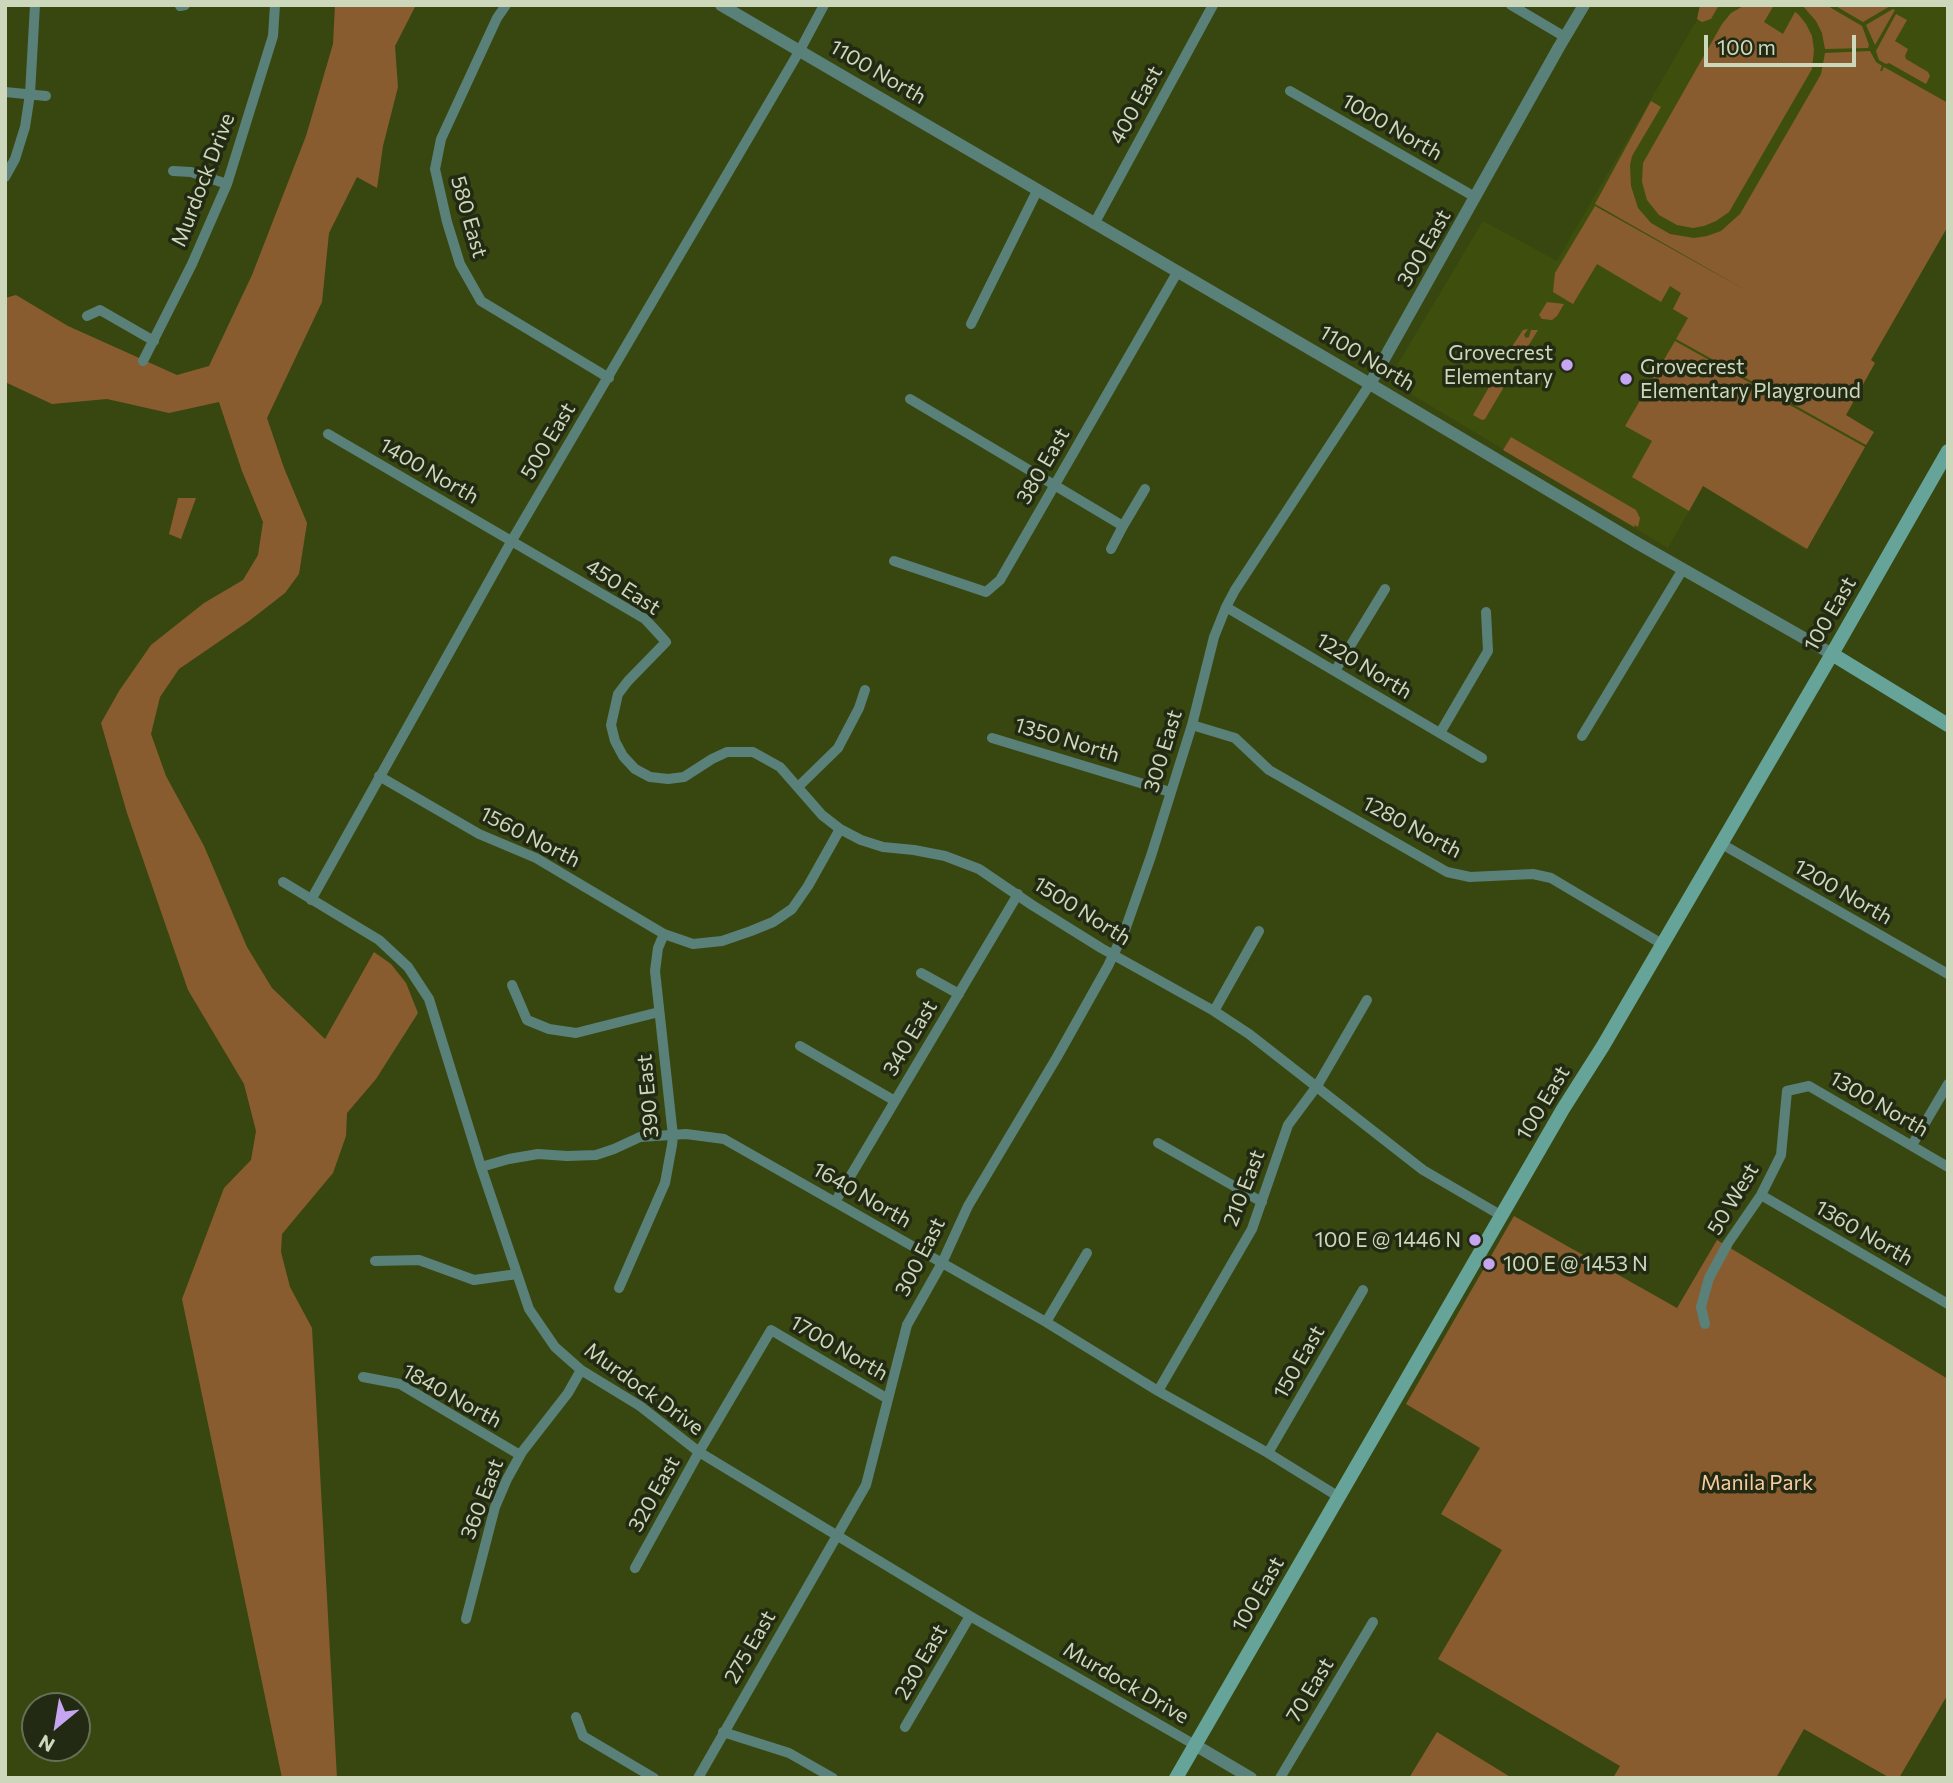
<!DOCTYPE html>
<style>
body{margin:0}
#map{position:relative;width:1953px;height:1783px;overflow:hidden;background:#38470f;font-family:Commissioner,sans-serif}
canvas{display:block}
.frame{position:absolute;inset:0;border:7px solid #cdd7bb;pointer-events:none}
.north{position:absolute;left:21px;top:1692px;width:70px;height:70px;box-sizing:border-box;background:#232a13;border:2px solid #676f56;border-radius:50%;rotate:210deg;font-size:19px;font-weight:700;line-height:28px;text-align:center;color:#cdd7bb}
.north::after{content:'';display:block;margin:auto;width:24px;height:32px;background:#c6a6f0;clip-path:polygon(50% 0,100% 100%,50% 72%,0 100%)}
.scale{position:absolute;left:1704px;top:35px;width:152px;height:32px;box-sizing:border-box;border:4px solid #cdd7bb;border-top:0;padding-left:9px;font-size:21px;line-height:24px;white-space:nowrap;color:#cdd7bb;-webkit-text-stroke:5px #232a13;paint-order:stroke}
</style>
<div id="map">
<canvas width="1953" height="1783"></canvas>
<div class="frame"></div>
<div class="north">N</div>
<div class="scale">100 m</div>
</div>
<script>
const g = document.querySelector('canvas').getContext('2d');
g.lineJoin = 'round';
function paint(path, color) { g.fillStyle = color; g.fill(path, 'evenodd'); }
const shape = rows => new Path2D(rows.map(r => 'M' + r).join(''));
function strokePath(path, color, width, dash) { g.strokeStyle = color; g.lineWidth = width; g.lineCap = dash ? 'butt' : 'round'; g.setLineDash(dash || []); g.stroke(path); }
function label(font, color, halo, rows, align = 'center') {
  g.font = font + ' Commissioner,sans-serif'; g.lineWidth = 7; g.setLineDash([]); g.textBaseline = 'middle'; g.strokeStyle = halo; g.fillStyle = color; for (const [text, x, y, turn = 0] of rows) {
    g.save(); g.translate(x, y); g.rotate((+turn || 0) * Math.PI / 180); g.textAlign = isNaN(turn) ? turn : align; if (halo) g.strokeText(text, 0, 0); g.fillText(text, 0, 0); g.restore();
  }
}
paint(shape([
 [1699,5,1948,5,1948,227,1871,359,1818,408,1868,438,1804,549,1703,486,1668,548,1396,385,1392,374,1483,221,1557,261,1698,18]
]), '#3e4f0d');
paint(shape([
 [335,5,416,5,395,46,398,87,383,146,377,188,357,177,329,233,322,302,267,418,284,468,307,523,299,574,285,593,249,621,179,669,160,697,151,734,166,776,204,846,247,947,272,988,325,1039,374,952,391,964,406,983,418,1013,376,1079,347,1113,346,1136,333,1173,282,1234,281,1252,290,1287,312,1328,337,1778,282,1778,182,1299,224,1188,251,1160,256,1131,244,1084,188,990,127,813,101,723,119,691,151,645,204,603,243,580,258,555,263,522,242,471,219,402,169,413,107,399,52,404,5,382,5,298,16,295,68,326,177,375,209,366,252,275,306,136,333,44],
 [1700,5,1719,5,1711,19,1702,22,1697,19],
 [1745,5,1774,5,1764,22,1783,34,1795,12,1798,14,1806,24,1812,36,1814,50,1812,69,1729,212,1716,221,1704,226,1693,228,1677,225,1659,215,1647,200,1642,182,1643,163,1722,24,1731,13],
 [1802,5,1826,5,1862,26,1869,45,1868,48,1825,49,1822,33,1816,21],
 [1834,5,1892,5,1863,22],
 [1893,9,1895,10,1875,45,1866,25],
 [1896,14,1907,20,1895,41,1908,49,1905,56,1906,59,1928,72,1930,76,1926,84,1889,63,1886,64,1879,60,1876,51],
 [1870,51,1876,62,1882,66,1880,71,1882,71,1884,67,1948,103,1948,226,1871,360,1875,363,1846,415,1874,432,1866,445,1676,339,1688,318,1673,309,1681,293,1670,286,1661,302,1597,264,1573,304,1553,292,1555,273,1595,206,1749,292,1595,204,1651,101,1661,107,1632,156,1630,165,1631,186,1638,208,1651,223,1670,234,1694,238,1707,236,1721,231,1740,214,1816,83,1821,74,1825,53],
 [1547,302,1564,304,1557,316,1552,320,1542,319,1539,315],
 [1528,329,1524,335,1526,338,1529,337,1531,330,1538,330,1522,356,1512,350,1511,348,1523,330],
 [1675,341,1865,447,1807,549,1703,486,1689,511,1632,477,1652,441,1625,426],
 [1496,375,1499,375,1508,380,1485,419,1482,420,1473,415],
 [1511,437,1636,510,1640,518,1638,527,1635,525,1634,527,1503,450],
 [178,498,196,498,181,539,169,534],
 [1514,1216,1677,1308,1717,1240,1948,1379,1948,1694,1899,1778,1890,1778,1804,1729,1776,1778,1613,1778,1620,1766,1438,1659,1502,1550,1441,1514,1480,1448,1406,1404],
 [1437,1732,1512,1778,1409,1778]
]), '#895c30');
strokePath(shape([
 [506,5,497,18,441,139,435,169,447,222,460,264,481,301,609,378],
 [1511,5,1565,37],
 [180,6,185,5],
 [1290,91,1475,197],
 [5,92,46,96],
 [173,171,191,172,227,184],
 [5,177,15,159,25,127,30,94,35,5],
 [1094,224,1213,5],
 [87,316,100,310,154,341],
 [971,324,1037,191],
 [143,361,192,264,227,184,273,36,275,5],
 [910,399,1123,526,1111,549],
 [328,434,645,619,658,633,666,642,628,681,618,694,611,725,615,741,623,756,635,769,650,777,668,779,684,777,712,759,727,752,753,752,780,767,822,815,840,829,861,840,883,847,914,850,945,856,979,869,1032,905,1101,948,1214,1011,1249,1034,1423,1170,1502,1216],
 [1123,526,1145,489],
 [894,561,986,592,1000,580,1178,271],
 [1226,607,1482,758],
 [1335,671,1385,589],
 [1192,725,1235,738,1269,770,1447,872,1470,877,1533,874,1551,878,1662,944],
 [1440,733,1488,651,1486,612],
 [1582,736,1683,569],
 [992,738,1170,792],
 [379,776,479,834,536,858,664,934,693,944,722,941,751,931,773,922,792,909,808,886,840,829],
 [798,787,838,748,859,708,865,690],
 [1720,843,1948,974],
 [283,882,379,940,408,967,429,999,481,1167,529,1309,555,1347,581,1370,640,1406,699,1452,970,1616,1195,1745],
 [311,900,511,542,800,50,824,5],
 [921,973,959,994],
 [512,985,527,1020,549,1029,576,1033,659,1012],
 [1214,1011,1259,931],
 [800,1046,895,1101],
 [1158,1143,1262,1202],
 [1912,1145,1948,1084],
 [481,1167,509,1159,538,1154,567,1156,596,1155,614,1149,640,1137,686,1134,724,1139,1046,1322,1158,1391,1268,1453,1339,1497],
 [1761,1195,1948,1304],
 [835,1202,1018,894],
 [375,1261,419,1260,474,1280,517,1274],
 [619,1288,665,1183,672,1145,673,1136,655,971,658,948,664,934],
 [1046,1322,1087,1253],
 [1705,1324,1701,1307,1709,1278,1728,1243,1761,1195,1781,1155,1787,1091,1809,1086,1948,1167],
 [363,1377,400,1384,520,1455],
 [1158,1391,1252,1229,1288,1125,1317,1086,1367,1000],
 [1268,1453,1363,1290],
 [635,1568,699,1452,771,1330,888,1399],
 [466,1619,495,1507,507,1479,522,1452,568,1393,581,1370],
 [576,1717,583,1736,654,1778],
 [905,1727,970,1616],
 [723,1732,789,1753,833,1778],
 [698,1778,866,1485,907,1325,942,1263,968,1206,1057,1057,1108,966,1125,930,1151,856,1192,725,1214,637,1226,607,1235,590,1370,384],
 [1280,1778,1373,1622]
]), '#5a807a', 10);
strokePath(shape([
 [721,5,1370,384,1637,543,1832,654],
 [1370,384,1559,47,1584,5],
 [1195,1745,1251,1778]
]), '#5a807a', 12);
strokePath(shape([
 [1832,654,1948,725],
 [1176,1778,1563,1109,1603,1046,1832,654,1948,451]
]), '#66a399', 14);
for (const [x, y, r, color] of [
 [1567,365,7,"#c6a6f0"],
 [1626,379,7,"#c6a6f0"],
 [1475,1240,7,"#c6a6f0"],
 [1489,1264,7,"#c6a6f0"]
]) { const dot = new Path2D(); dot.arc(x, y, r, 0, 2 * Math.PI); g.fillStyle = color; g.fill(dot); strokePath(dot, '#232a13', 2.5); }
label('21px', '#cdd7bb', '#232a13', [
 ["1100 North",878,72,30],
 ["400 East",1136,105,-61],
 ["1000 North",1392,127,30],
 ["Murdock Drive",203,180,-69],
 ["580 East",469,217,74],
 ["300 East",1424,248,-60],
 ["1100 North",1367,358,31],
 ["500 East",548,441,-59],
 ["380 East",1043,466,-60],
 ["1400 North",429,471,30],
 ["450 East",623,587,33],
 ["100 East",1830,614,-60],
 ["1220 North",1364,666,31],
 ["1350 North",1067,740,17],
 ["300 East",1163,751,-73],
 ["1280 North",1412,827,28],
 ["1560 North",530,837,27],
 ["1200 North",1843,892,30],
 ["1500 North",1082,911,32],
 ["340 East",910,1038,-59],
 ["390 East",648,1096,-95],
 ["100 East",1543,1103,-59],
 ["1300 North",1879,1104,30],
 ["210 East",1244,1188,-69],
 ["1640 North",862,1195,30],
 ["50 West",1733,1199,-59],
 ["1360 North",1864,1233,30],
 ["300 East",920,1257,-63],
 ["1700 North",839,1348,30],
 ["150 East",1299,1362,-60],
 ["Murdock Drive",644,1389,36],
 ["1840 North",452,1396,29],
 ["320 East",654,1494,-61],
 ["360 East",482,1499,-69],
 ["100 East",1258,1594,-60],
 ["275 East",750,1647,-60],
 ["230 East",921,1662,-60],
 ["Murdock Drive",1126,1683,30],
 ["70 East",1310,1690,-59]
]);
label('21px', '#cdd7bb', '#232a13', [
 ["Grovecrest",1553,353],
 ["Elementary",1553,377],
 ["Grovecrest",1640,367,"left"],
 ["Elementary Playground",1640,391,"left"],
 ["100 E @ 1446 N",1461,1240],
 ["100 E @ 1453 N",1503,1264,"left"]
], 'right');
label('21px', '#f8cba1', '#232a13', [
 ["Manila Park",1757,1483]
]);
</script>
